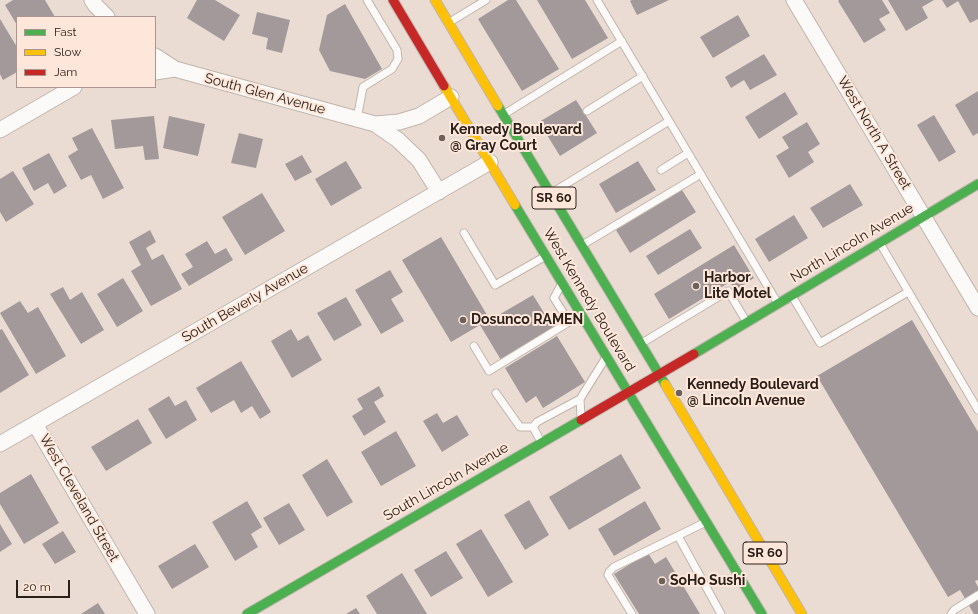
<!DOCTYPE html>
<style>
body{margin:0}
#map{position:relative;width:978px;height:614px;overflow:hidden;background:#eadcd2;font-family:Raleway,sans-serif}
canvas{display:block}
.legend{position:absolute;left:16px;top:16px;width:140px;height:72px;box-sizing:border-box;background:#fee7da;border:1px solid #a9978d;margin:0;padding:5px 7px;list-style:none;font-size:12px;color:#2a201a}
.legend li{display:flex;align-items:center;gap:8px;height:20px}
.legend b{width:20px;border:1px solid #a9978d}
.scale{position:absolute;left:16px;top:580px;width:54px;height:18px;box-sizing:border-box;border:2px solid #2a201a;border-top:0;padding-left:5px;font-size:12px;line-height:14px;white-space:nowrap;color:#2a201a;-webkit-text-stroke:3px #fee7da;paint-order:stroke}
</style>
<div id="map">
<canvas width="978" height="614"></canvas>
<ul class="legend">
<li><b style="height:5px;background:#4caf50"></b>Fast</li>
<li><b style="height:5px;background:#ffc107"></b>Slow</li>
<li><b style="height:5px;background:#c62828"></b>Jam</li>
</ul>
<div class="scale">20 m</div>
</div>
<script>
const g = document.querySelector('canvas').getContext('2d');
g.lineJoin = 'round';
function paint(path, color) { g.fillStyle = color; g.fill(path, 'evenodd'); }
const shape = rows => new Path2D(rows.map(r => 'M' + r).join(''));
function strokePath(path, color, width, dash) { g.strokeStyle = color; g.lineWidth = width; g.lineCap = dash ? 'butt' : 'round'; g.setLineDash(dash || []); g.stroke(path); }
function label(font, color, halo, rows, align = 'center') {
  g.font = font + ' Raleway,sans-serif'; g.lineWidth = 4; g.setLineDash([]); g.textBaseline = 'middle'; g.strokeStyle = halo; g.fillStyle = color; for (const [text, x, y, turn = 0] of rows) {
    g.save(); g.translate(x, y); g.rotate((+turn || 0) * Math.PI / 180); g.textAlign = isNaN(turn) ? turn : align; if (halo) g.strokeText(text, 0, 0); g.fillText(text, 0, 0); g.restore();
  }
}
paint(shape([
 [13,0,45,0,55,17,17,17,17,25,5,5],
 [197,0,215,0,240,15,224,41,187,18],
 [508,0,516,0,559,69,522,91,478,19],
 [537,0,585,0,608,38,572,59],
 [632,0,669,0,637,15,630,1],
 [839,0,882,0,890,13,879,19,886,30,864,43,838,1],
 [888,0,934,0,922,7,928,18,906,31],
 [942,0,978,0,978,19,970,23,958,1,947,8],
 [345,4,382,69,365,79,330,71,319,50,327,15],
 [257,12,290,20,282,53,266,49,268,38,252,34],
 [738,15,750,36,713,58,700,37],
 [0,19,17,47,17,72,3,80,0,74],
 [764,54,777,75,750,90,744,80,731,88,725,77],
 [978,91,978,133,973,136,955,105],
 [785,92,798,114,759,139,745,117],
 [576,100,597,133,560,156,539,122],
 [934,115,956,152,939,162,917,125],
 [154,116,159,159,145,160,143,146,115,149,111,120],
 [169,116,205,124,198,156,163,148],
 [807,122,820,144,808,152,814,162,789,178,776,156,789,148,782,137],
 [92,128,124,188,103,199,91,175,81,180,68,156,78,150,72,138],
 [239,133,263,139,256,168,231,163],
 [49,153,67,186,54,194,48,183,34,191,22,168],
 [302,155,312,172,295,181,285,164],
 [346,161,362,188,331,206,315,179],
 [638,161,656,190,616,213,599,184],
 [13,171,34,204,6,222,0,212,0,179],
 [850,184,863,205,823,228,810,208],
 [682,190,696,212,630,253,616,230],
 [262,193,285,231,245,255,222,217],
 [794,215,808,238,769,262,755,239],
 [690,229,702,248,658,275,646,256],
 [150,230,156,242,146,248,152,260,163,254,182,289,151,306,131,271,141,265,129,242],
 [441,237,490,320,533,295,554,329,501,360,480,325,451,342,402,260],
 [207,241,215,254,226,248,233,260,189,286,181,274,193,267,185,254],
 [734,245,754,278,735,290,730,282,669,319,654,294],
 [390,270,403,292,391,299,404,321,381,334,355,290],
 [123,278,143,311,117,327,97,294],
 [63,287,70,300,82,292,104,330,81,344,50,294],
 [346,297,362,325,334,341,317,313],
 [20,301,28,313,38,307,66,356,36,374,0,313],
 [912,320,978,432,978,580,975,581,978,587,978,614,974,614,960,590,948,597,817,376],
 [2,329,29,375,0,393,0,330],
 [291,329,298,341,308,335,322,360,292,378,271,341],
 [557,336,585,382,543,408,536,396,526,403,505,368],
 [241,361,271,412,260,419,252,406,241,413,234,400,211,413,196,388],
 [379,386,384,396,374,402,386,422,364,436,352,416,363,409,357,399],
 [169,396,175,406,186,400,197,420,166,439,148,409],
 [437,413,443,423,457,415,469,435,442,452,423,421],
 [138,419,152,443,106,471,91,447],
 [396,431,416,466,381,486,361,452],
 [621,454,641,488,569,530,549,497],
 [327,459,353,502,327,517,302,475],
 [31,474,59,523,24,544,0,504,0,493],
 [529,500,549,535,525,550,504,515],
 [247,501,262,527,251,534,258,547,235,561,212,522],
 [645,501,661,529,614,556,598,529],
 [289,503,305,530,279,545,263,518],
 [0,524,12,544,0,552],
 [481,529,513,582,488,597,456,544],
 [63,531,76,552,55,564,42,544],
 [195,544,209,567,172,589,158,566],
 [446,551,463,578,431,597,414,570],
 [648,553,655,564,666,557,700,614,639,614,614,574],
 [402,573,427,614,377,614,366,596],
 [98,603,105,614,81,614],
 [356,608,360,614,346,614]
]), '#a3999b');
const lane = shape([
 [597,0,777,302],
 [450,22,486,0],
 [587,111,643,76],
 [506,113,622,41],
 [357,119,363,87,392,69,398,59,397,50,367,0],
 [661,170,688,153],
 [553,192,669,121],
 [464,233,495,285,544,257],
 [584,244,701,174],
 [881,245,978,410],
 [560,287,554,298,569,322],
 [792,296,820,343,908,292],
 [642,343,728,291,746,321],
 [474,346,489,371,579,316],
 [496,393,520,427,533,427],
 [581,417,580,399,605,359],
 [541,442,533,427,537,422,580,399],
 [678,536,721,614],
 [632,614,608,575,609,572,614,567,704,523],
 [951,614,954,610,978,595]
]);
const street = shape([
 [92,0,96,6,107,17],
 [794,0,978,308],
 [155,56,175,69],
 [155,72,175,69,375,124,399,122,419,116,451,97],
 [375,124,398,140,419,160,439,192],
 [0,130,74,87],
 [35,424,147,614],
 [0,444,490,162]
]);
const fast = shape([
 [498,106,665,384],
 [515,205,762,614],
 [694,354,978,184],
 [247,614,581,420]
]);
const slow = shape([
 [435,0,498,106],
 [444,86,515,205],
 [665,384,802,614]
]);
const jam = shape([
 [393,0,444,86],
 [581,420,694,354]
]);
strokePath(lane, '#c0b5ad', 9);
strokePath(street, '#c0b5ad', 17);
strokePath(fast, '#c0b5ad', 11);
strokePath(slow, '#c0b5ad', 11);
strokePath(jam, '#c0b5ad', 11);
strokePath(lane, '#fcfaf8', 7);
strokePath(street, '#fcfaf8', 15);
strokePath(fast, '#4caf50', 9);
strokePath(slow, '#ffc107', 9);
strokePath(jam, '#c62828', 9);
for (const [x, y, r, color] of [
 [442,138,4,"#6d625a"],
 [696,286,4,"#6d625a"],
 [463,320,4,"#6d625a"],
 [679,393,4,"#6d625a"],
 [662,581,4,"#6d625a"]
]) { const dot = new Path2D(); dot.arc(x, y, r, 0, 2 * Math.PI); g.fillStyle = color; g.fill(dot); strokePath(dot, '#fee7da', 1.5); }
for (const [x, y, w] of [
 [554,198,44],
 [765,553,44]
]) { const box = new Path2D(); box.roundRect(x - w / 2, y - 11, w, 22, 3); g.fillStyle = '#fee7da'; g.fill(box); strokePath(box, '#2a201a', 1); }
label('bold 13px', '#2a201a', null, [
 ["SR 60",554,198],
 ["SR 60",765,553]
]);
label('14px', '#2a201a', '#fee7da', [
 ["South Glen Avenue",265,94,15],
 ["West North A Street",874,133,59],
 ["North Lincoln Avenue",852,243,-31],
 ["West Kennedy Boulevard",589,300,59],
 ["South Beverly Avenue",245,303,-30],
 ["South Lincoln Avenue",446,482,-30],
 ["West Cleveland Street",79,498,60]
]);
label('bold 14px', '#2a201a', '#fee7da', [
 ["Kennedy Boulevard",450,130],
 ["@ Gray Court",450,146],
 ["Harbor",704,278],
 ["Lite Motel",704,294],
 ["Dosunco RAMEN",471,320],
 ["Kennedy Boulevard",687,385],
 ["@ Lincoln Avenue",687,401],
 ["SoHo Sushi",670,581]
], 'left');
</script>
